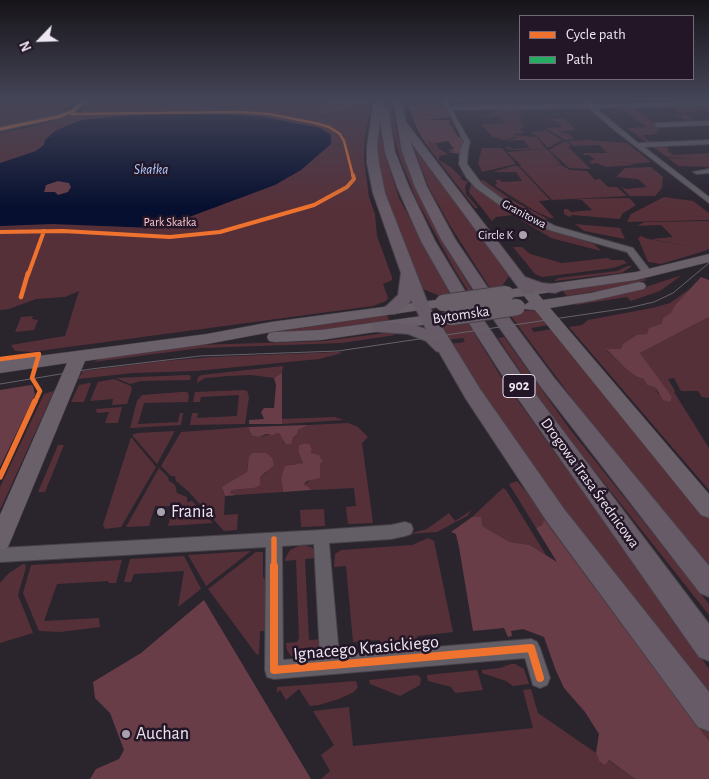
<!DOCTYPE html>
<meta charset="utf-8">
<style>
body{margin:0}
#map{position:relative;width:709px;height:779px;overflow:hidden;background:#2a242d;font-family:"Alegreya Sans",sans-serif}
canvas{display:block}
.legend{position:absolute;left:519px;top:15px;width:175px;height:65px;box-sizing:border-box;background:#221627;border:1px solid #746978;margin:0;padding:6px 9px;list-style:none;font-size:15px;color:#eee6f1}
.legend li{display:flex;align-items:center;gap:10px;height:25px}
.legend b{width:25px;border:1px solid #746978}
.north{position:absolute;left:15px;top:15px;width:50px;height:50px;-webkit-text-stroke:4px #221627;paint-order:stroke;rotate:246deg;font-size:14px;font-weight:700;line-height:20px;text-align:center;color:#eee6f1}
.north::after{content:'';display:block;margin:auto;width:18px;height:22px;background:#eee6f1;clip-path:polygon(50% 0,100% 100%,50% 72%,0 100%)}
</style>
<div id="map">
<canvas width="709" height="779"></canvas>
<ul class="legend">
<li><b style="height:6px;background:#ef722f"></b>Cycle path</li>
<li><b style="height:6px;background:#26ab63"></b>Path</li>
</ul>
<div class="north">N</div>
</div>
<script>
const g = document.querySelector('canvas').getContext('2d');
g.lineJoin = 'round';
function paint(path, color) { g.fillStyle = color; g.fill(path, 'evenodd'); }
const shape = rows => new Path2D(rows.map(r => 'M' + r).join(''));
function strokePath(path, color, width, dash) { g.strokeStyle = color; g.lineWidth = width; g.lineCap = dash ? 'butt' : 'round'; g.setLineDash(dash || []); g.stroke(path); }
function label(font, color, halo, rows, align = 'center') {
  g.font = font + ' "Alegreya Sans",sans-serif'; g.lineWidth = 5; g.setLineDash([]); g.textBaseline = 'middle'; g.strokeStyle = halo; g.fillStyle = color; for (const [text, x, y, turn = 0] of rows) {
    g.save(); g.translate(x, y); g.rotate((+turn || 0) * Math.PI / 180); g.textAlign = isNaN(turn) ? turn : align; if (halo) g.strokeText(text, 0, 0); g.fillText(text, 0, 0); g.restore();
  }
}
paint(shape([
 [0,99,79,99,67,109,51,117,48,116,0,128],
 [97,99,322,99,319,113,338,112,355,106,369,105,370,111,365,136,364,159,369,197,375,214,377,236,392,277,392,280,383,284,388,298,386,301,373,306,31,352,15,351,11,345,65,336,79,291,65,297,36,299,9,309,0,310,0,133,39,125,83,112,81,111],
 [387,99,390,99,399,142,415,188,442,241,472,290,468,291,456,272,417,201,400,159,389,118],
 [457,99,545,99,542,104,546,99,555,99,566,103,458,106],
 [631,106,645,116,649,116,645,117,653,122,658,122,662,126,654,135,643,135,645,138,650,141,671,141,646,142,627,128,647,127,624,111,614,111,616,113,610,112],
 [669,106,709,106,709,111,683,112,695,121,689,122,675,115,684,115],
 [509,108,517,109,523,117,518,117,522,123,519,126,523,124,525,127,520,128,524,133,514,134,515,137,503,140,493,137,481,125,484,125,484,123,488,124,505,123,499,117,481,117],
 [564,118,576,130,559,132,569,134,574,139,565,140,545,128,562,127,556,121,538,120],
 [379,127,385,154,399,198,450,294,503,380,709,669,709,702,521,454,449,344,465,342,463,338,446,340,439,323,453,321,438,295,420,288,395,223,378,168,376,131],
 [543,130,545,130,562,140,548,148,539,138,530,132,544,131],
 [516,135,536,137,546,149,513,150,507,149,506,147,510,147,512,149,530,148,523,140,504,141,516,138],
 [587,140,627,143,651,162,632,164,611,160,634,165,606,167,597,163,592,164,589,161,595,160,589,155,583,155,584,153,607,153,599,145,574,146,567,141],
 [426,141,436,143,439,149,448,154,439,156,439,160,451,167,460,176,466,175,460,177,464,181,468,181,465,187,466,194,478,208,475,208,448,173,428,147],
 [565,141,572,146,568,147,591,169,569,168,549,150],
 [665,146,670,150,667,150,673,155,709,153,709,167,678,166,668,158,701,159,667,157,653,147],
 [414,148,510,275,501,287,518,311,536,310,549,325,531,328,534,332,553,329,709,518,709,566,584,414,490,288,451,227,429,188],
 [482,148,502,148,516,164,482,172,478,163],
 [547,149,561,164,555,165,561,165,570,170,587,171,595,180,600,179,608,187,617,187,627,196,552,200,520,166,521,165,507,152],
 [513,166,518,166,550,200,539,201,554,218,550,218,535,211,495,186,497,183,495,180,500,180,502,182,522,181,516,172,493,172],
 [651,167,663,177,662,188,655,196,630,196,621,187,627,189,647,187,638,179,616,177,625,168],
 [483,180,512,200,548,219,543,220,507,201,483,185,481,181],
 [471,183,557,232,594,244,601,251,551,238,513,215,496,217,492,221,469,192],
 [664,197,693,201,709,213,709,220,627,222,631,214],
 [629,198,636,205,622,214,620,219,572,215,570,217,564,214,564,209,568,209,571,212,592,210,582,200,574,199],
 [709,221,709,249,706,249,708,250,661,264,648,262,638,238,641,236,648,239,694,247,651,239,673,237,661,225,637,226,644,222],
 [575,224,620,228,625,239,584,231],
 [513,247,522,247,530,254,562,263,608,258,611,260,623,260,627,263,613,268,542,277,535,274],
 [628,266,632,266,622,273,554,281,558,278,617,271],
 [682,275,660,291,631,301,627,297,576,305,573,303,637,290],
 [645,279,647,280,604,290,567,296,562,290],
 [691,288,675,305,671,314,663,318,661,324,647,334,621,349,606,350,626,369,637,377,644,379,647,385,656,388,658,394,671,397,640,353,709,317,709,398,702,397,698,391,681,391,674,378,668,379,675,391,674,392,709,448,709,490,569,327,582,325,588,320,652,308,670,303],
 [387,315,390,322,322,331,275,332],
 [33,316,32,319,38,320,34,330,15,332,21,317],
 [393,332,395,335,342,343,201,348,93,362,103,358,198,345,324,341],
 [504,337,569,428,709,604,709,615,582,455,533,390,498,338],
 [339,352,342,353,319,359,196,371,132,373,78,379,83,371,164,361,213,357],
 [283,366,282,373,274,378,251,375,228,376,205,378,197,383,198,377,202,375],
 [188,375,191,376,190,380,141,381,130,384,116,378],
 [114,379,131,386,132,389,127,404,112,405,113,399,90,401,98,382],
 [89,383,91,383,84,402,71,402,79,385],
 [244,390,247,391,249,397,245,424,190,425,192,413,198,413,197,418,237,416,239,395,201,397,200,402,193,402,195,392],
 [54,391,1,508,0,508,0,487,44,394],
 [181,392,187,392,189,395,188,402,144,403,138,424,178,422,180,413,183,413,181,425,130,428,137,401,142,395],
 [122,407,118,423,105,423,109,412,97,413,96,409],
 [335,417,344,420,282,424,282,419],
 [348,423,358,427,368,437,362,443,373,523,348,524,346,507,356,506,354,488,312,490,304,485,318,474,320,464,323,461,321,457,311,453,312,449,310,444,306,443,299,445,298,451,303,462,299,465,293,464,281,478,283,492,237,495,230,493,232,490,254,488,260,477,267,472,248,462,247,472,223,491,225,496,224,515,238,514,237,530,224,531,189,492,176,481,175,476,171,476,161,466,181,432,248,427,252,436,259,437,277,433,281,434,284,444,298,430,308,425],
 [175,431,157,464,132,435,137,433],
 [131,437,156,467,121,527,105,529,103,525],
 [58,445,64,445,45,492,38,492],
 [159,468,169,478,168,480,175,485,177,493,187,497,187,502,192,501,213,523,168,526,173,506,155,506,149,526,126,527],
 [517,481,552,522,709,728,709,741,544,521,542,525,536,528,509,484],
 [503,488,506,490,546,555,530,545,510,542,482,526,472,517],
 [324,509,325,526,301,527,300,510],
 [472,510,467,516,437,532,408,534,427,529,449,513,455,521],
 [428,538,434,541,453,632,417,636,419,648,413,650,387,653,381,651,380,640,353,642,346,566,334,567,335,554,341,550,412,545],
 [301,545,311,547,315,551,317,558,305,559,309,640,322,639,321,646,317,653,312,658,304,660,291,656,287,650,286,643,297,642,299,638,296,560,285,561,286,557,290,550],
 [251,551,206,586,188,555],
 [256,552,263,552,263,577,267,582,266,631,260,631,259,654,257,655,208,589],
 [184,556,201,589,178,607,184,571,134,574,131,582,124,582,130,559],
 [122,560,116,583,108,583,109,581,57,584,44,621,99,618,100,627,60,632,39,631,23,593,31,565],
 [23,564,26,565,25,571,18,595,33,633,0,643,0,583,9,573],
 [511,664,515,664,524,669,529,684,513,686,506,681,482,673,482,670,500,668],
 [477,670,483,690,455,693,451,687,428,681,427,677,427,675],
 [417,675,421,678,420,685,400,696,370,684,369,680],
 [356,681,358,687,354,692,339,699,319,705,310,706,299,689,286,700,280,690,277,693,277,687],
 [531,689,538,713,596,753,599,761,608,760,635,779,321,779,330,771,321,755,334,745,313,711,349,707,353,746,533,728,523,690]
]), '#563039');
paint(shape([
 [322,99,369,99,369,105,355,106,338,112,319,114],
 [434,103,445,107,451,117,425,120,453,120,448,121,451,126,456,126,452,127,458,137,463,137,465,141,460,154,448,152,455,151,447,150,454,149,448,141,436,143,427,141,428,147,419,133,408,106],
 [58,181,69,183,71,187,68,192,58,195,44,192,46,185],
 [701,277,709,280,709,317,640,353,672,397,670,402,663,400,656,388,647,385,644,379,637,377,626,369,606,349,621,349,623,344,637,335,647,334,649,328,661,324,663,318,671,313,675,305],
 [282,373,282,424,249,424,249,420,264,419,261,412,264,408,274,408,276,385,274,378],
 [31,385,33,386,35,395,0,467,0,390],
 [308,425,298,430,297,434,293,437,291,444,285,444,280,434,277,433,273,435,266,434,259,437,252,436,248,427],
 [306,443,310,444,312,449,311,453,319,455,323,461,320,464,320,478,307,481,304,484,312,490,283,492,281,478,285,466,303,463,298,451,299,445],
 [252,453,266,453,272,458,274,465,260,477,260,485,254,488,232,490,230,493,237,495,225,496,222,487,247,472,249,457],
 [472,517,481,517,482,526,510,542,530,545,557,562,536,528,542,525,544,520,709,741,709,779,635,779,609,760,605,765,599,761,596,753,599,734,585,712,564,688,556,671,544,637,523,629,511,631,512,636,508,637,504,628,473,631,459,547,456,534,451,532],
 [204,600,311,779,90,779,96,769,119,759,124,750,110,713,95,698,93,682,141,653]
]), '#693d47');
paint(shape([
 [143,114,227,114,263,117,320,128,331,135,331,144,301,170,275,185,181,220,154,228,52,224,0,226,0,163,36,151,44,145,45,140,55,131,81,120],
 [58,181,69,183,71,187,68,192,58,195,55,192,44,192,46,185]
]), '#060f2f');
const street = shape([
 [84,99,90,99,75,112,60,118,0,131,0,127,56,115,71,110,84,99],
 [442,99,448,99,450,106,585,104,583,102,586,100,592,104,709,102,709,106,596,108,638,143,709,140,709,144,644,147,709,197,709,203,613,129,589,108,452,110,470,142,468,150,467,164,482,184,507,202,555,226,633,248,653,274,651,276,645,276,627,252,549,230,501,206,476,188,466,177,459,164,460,150,464,142,442,99],
 [709,121,709,125,657,127,654,125,657,123,709,121],
 [709,169,709,173,697,174,693,172,709,169],
 [405,522,411,524,413,529,411,534,405,536,391,539,329,543,339,655,531,639,537,642,540,648,550,678,547,685,540,688,533,685,525,658,274,679,267,677,265,670,266,547,0,562,0,548,321,530,391,525,405,522],
 [314,544,320,657,283,660,282,546,314,544]
]);
const secondary = shape([
 [709,254,709,262,636,280,538,294,543,300,591,293,639,282,644,283,646,286,644,289,591,301,550,308,709,494,709,518,701,515,535,310,525,309,523,306,529,302,524,296,506,298,501,297,499,294,501,291,506,290,636,272,709,254],
 [443,299,448,300,450,303,448,306,271,332,207,344,85,361,11,540,8,547,0,550,0,515,67,363,0,373,0,361,207,334,271,322,443,299],
 [451,312,456,314,459,317,456,320,321,340,275,342,269,341,267,337,269,333,275,332,321,330,451,312]
]);
const primary = shape([
 [374,99,382,99,382,106,388,108,395,152,409,187,435,241,474,306,524,379,709,624,709,661,699,657,510,387,458,306,421,241,397,187,385,152,380,120,377,146,379,163,385,193,429,306,480,389,564,509,709,692,709,731,698,727,548,523,466,399,439,352,436,351,426,341,408,334,379,332,373,331,371,327,373,323,379,322,410,324,426,329,411,300,408,305,395,314,383,314,381,311,398,295,401,273,373,193,367,163,367,146,374,99],
 [393,99,401,99,406,122,525,277,542,283,560,285,563,288,560,291,555,293,535,290,533,294,523,294,410,141,427,187,455,239,496,300,555,379,709,566,709,597,700,593,541,387,482,303,441,239,415,187,402,151,393,99]
]);
strokePath(street, '#474149', 2);
strokePath(secondary, '#474149', 1);
strokePath(primary, '#474149', 2);
paint(street, '#635e65');
paint(secondary, '#6a606a');
paint(primary, '#665b66');
strokePath(shape([
 [0,384,91,369,200,356,338,351,628,308,654,302,673,293,709,263]
]), '#666269', 1);
const secondaryBridge = shape([
 [443,303,506,294],
 [451,317,517,307]
]);
strokePath(secondaryBridge, '#474149', 18, []);
strokePath(secondaryBridge, '#6a606a', 16);
strokePath(shape([
 [557,99,570,105]
]), '#26ab63', 2, [4, 2]);
strokePath(shape([
 [71,114,239,112,269,114,315,123,329,127,340,134,344,141,353,176],
 [0,129,58,117,73,111,87,99]
]), '#ef722f', 2.5);
strokePath(shape([
 [0,232,63,231,170,237,220,232,314,205,347,187,354,179,353,175],
 [28,275,44,231]
]), '#ef722f', 4);
strokePath(shape([
 [21,297,28,273],
 [1,359,39,354,32,378,40,391,35,402]
]), '#ef722f', 4.5);
strokePath(shape([
 [0,477,35,401],
 [274,539,274,567]
]), '#ef722f', 5.5);
strokePath(shape([
 [274,566,274,670,531,648,540,678]
]), '#ef722f', 8);
const sky = g.createLinearGradient(0, 0, 0, 208);
sky.addColorStop(0, '#171419');
sky.addColorStop(0.48, '#444557');
sky.addColorStop(1, '#44455700');
g.fillStyle = sky;
g.fillRect(0, 0, 709, 208);
for (const [x, y, r, color] of [
 [523,235,5,"#a9a2ac"],
 [161,512,5,"#a9a2ac"],
 [126,734,5,"#a9a2ac"]
]) { const dot = new Path2D(); dot.arc(x, y, r, 0, 2 * Math.PI); g.fillStyle = color; g.fill(dot); strokePath(dot, '#221627', 2); }
label('12px', '#eee6f1', '#221627', [
 ["Granitowa",524,214,28]
]);
label('12px', '#fcc8d1', '#221627', [
 ["Park Skałka",170,222]
]);
label('12px', '#eee6f1', '#221627', [
 ["Circle K",513,235]
], 'right');
label('italic 14px', '#adc8fd', '#221627', [
 ["Skałka",151,170]
]);
for (const [x, y, w] of [
 [519,386,32]
]) { const box = new Path2D(); box.roundRect(x - w / 2, y - 11.5, w, 23, 4); g.fillStyle = '#221627'; g.fill(box); strokePath(box, '#eee6f1', 1); }
label('bold 14px', '#eee6f1', null, [
 ["902",519,386]
]);
label('15px', '#eee6f1', '#221627', [
 ["Bytomska",461,315,-8],
 ["Drogowa Trasa Średnicowa",590,483,54]
]);
label('18px', '#eee6f1', '#221627', [
 ["Frania",171,512],
 ["Auchan",136,734]
], 'left');
label('18px', '#eee6f1', '#221627', [
 ["Ignacego Krasickiego",366,648,-5]
]);
</script>
